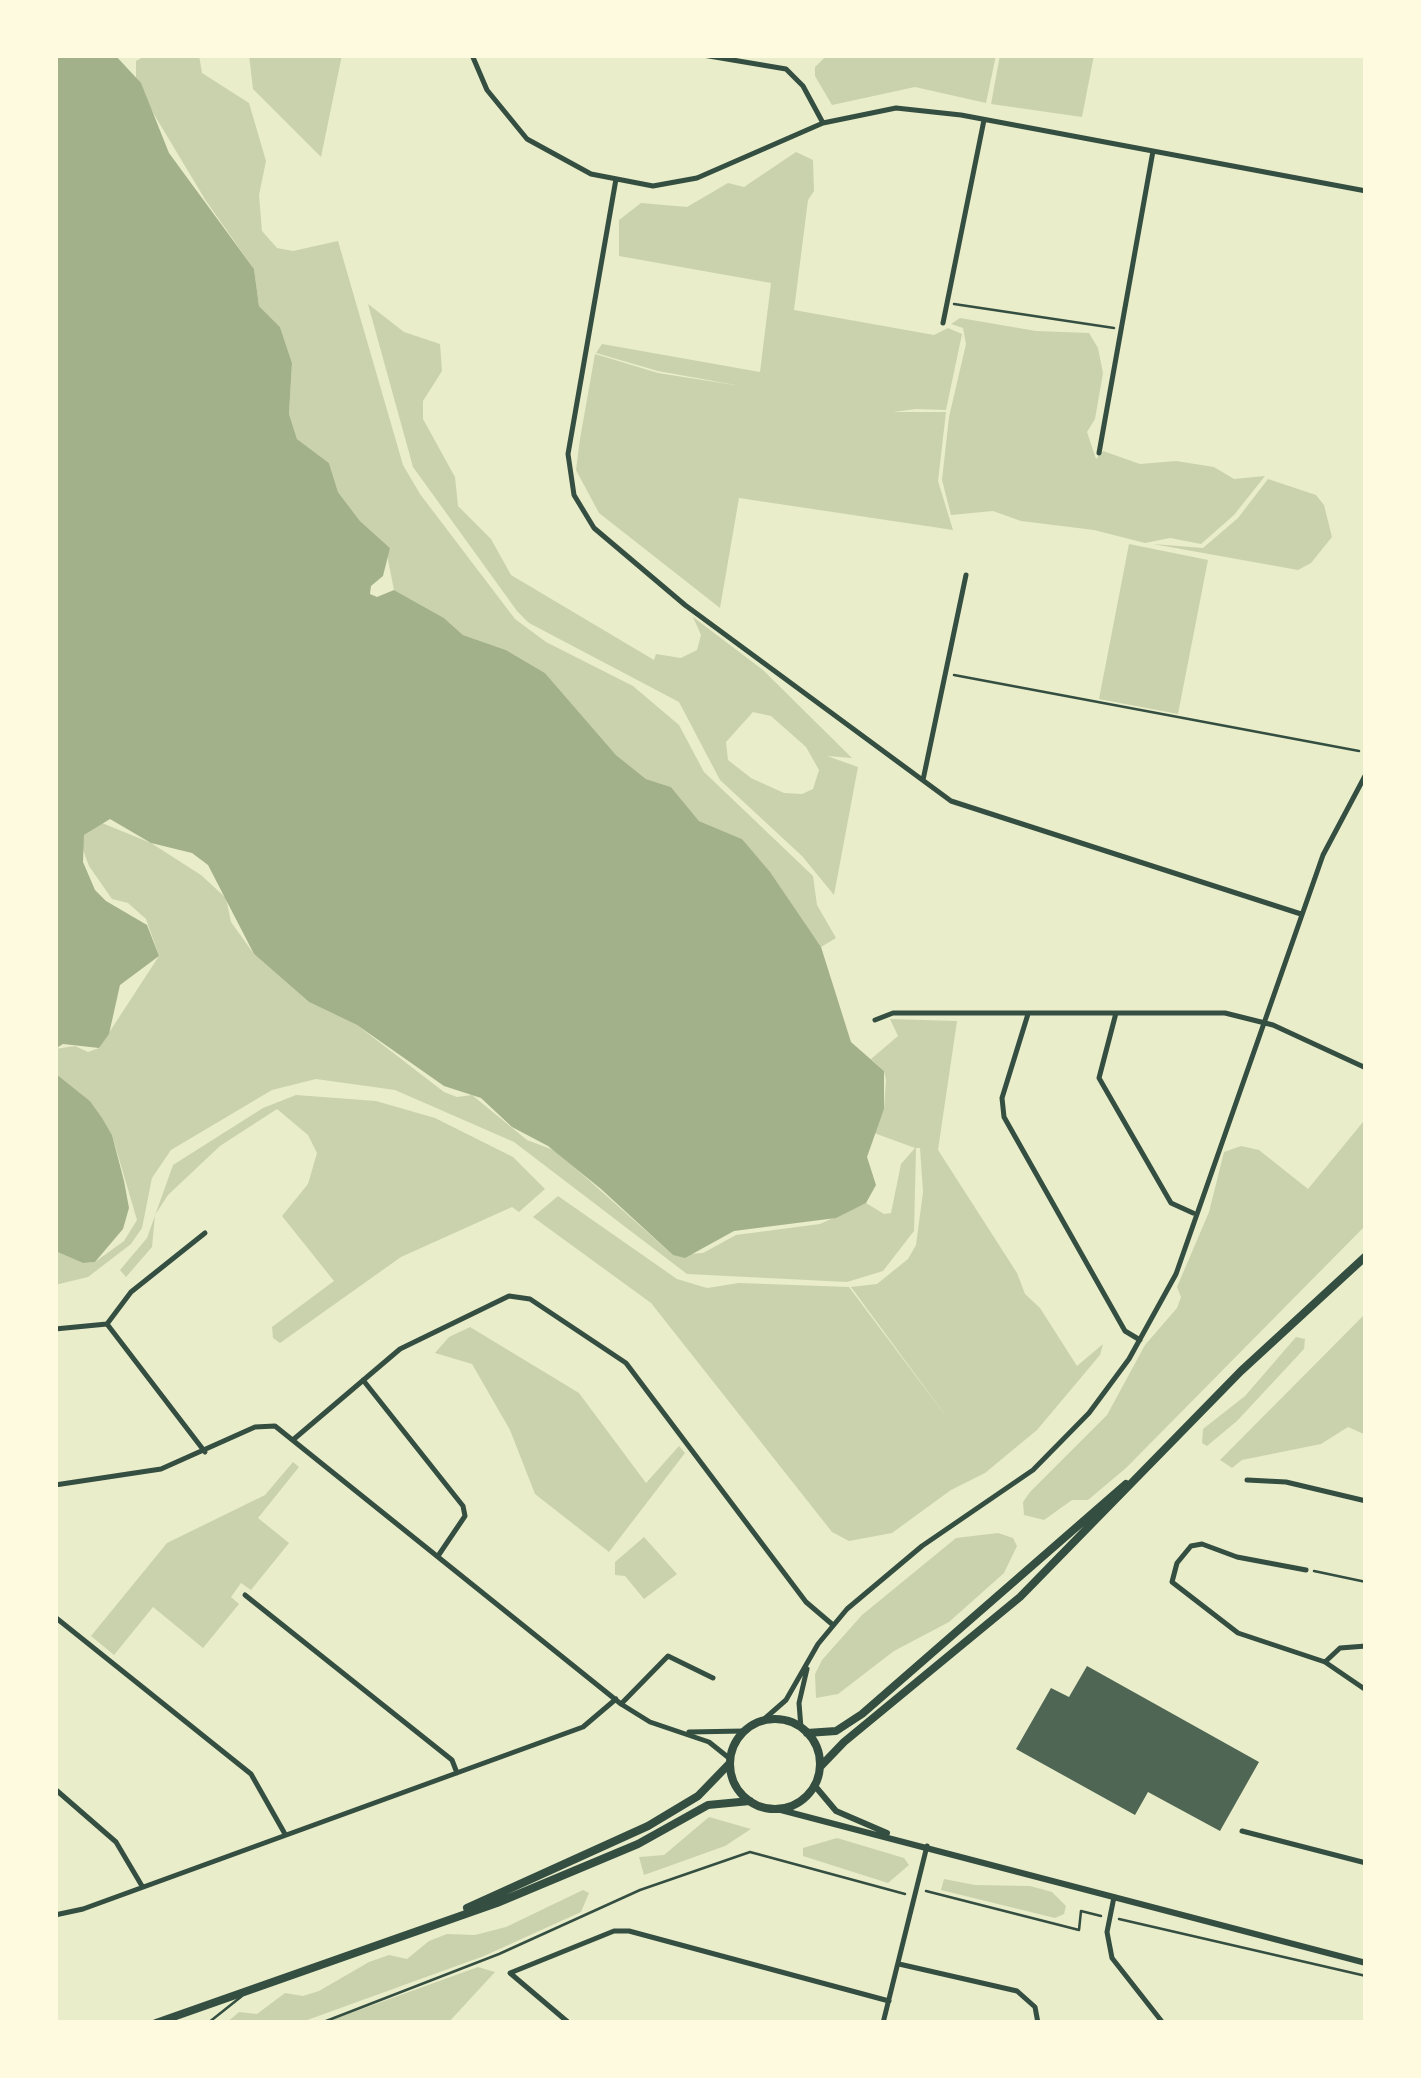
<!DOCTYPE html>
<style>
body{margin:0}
#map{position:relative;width:1421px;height:2078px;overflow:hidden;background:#e9edc9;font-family:Helvetica,sans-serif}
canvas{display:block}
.frame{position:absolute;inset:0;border:58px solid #fefae0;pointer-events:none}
</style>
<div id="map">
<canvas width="1421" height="2078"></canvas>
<div class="frame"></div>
</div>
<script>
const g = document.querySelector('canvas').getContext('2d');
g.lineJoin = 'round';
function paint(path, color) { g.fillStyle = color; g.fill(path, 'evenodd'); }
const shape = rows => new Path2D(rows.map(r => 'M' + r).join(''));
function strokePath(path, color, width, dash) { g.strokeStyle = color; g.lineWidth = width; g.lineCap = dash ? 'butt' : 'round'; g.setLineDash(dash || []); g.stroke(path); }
paint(shape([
 [147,55,199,55,202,73,249,103,266,161,259,195,262,231,277,248,293,251,338,241,403,465,420,494,515,619,546,642,633,686,679,725,704,772,813,876,817,905,836,938,821,947,742,839,699,821,671,787,646,779,616,755,545,673,506,650,463,635,444,618,394,590,387,555,390,548,360,521,338,492,329,463,297,439,289,414,292,363,280,327,259,306,254,269,206,201,152,111,136,78,136,61],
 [249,55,342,55,321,157,253,89],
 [827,55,996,55,986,103,915,87,832,105,815,76,815,67],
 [1000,55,1094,55,1082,117,991,104],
 [796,152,813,160,814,191,808,200,794,310,934,335,948,328,962,334,946,410,916,409,893,412,946,412,938,481,953,530,739,498,720,608,599,513,576,470,580,439,595,354,658,373,741,386,658,371,596,353,602,344,760,372,771,283,619,256,619,220,641,203,687,207,728,183,744,187],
 [368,304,404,332,440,344,442,371,423,401,423,419,455,477,458,506,491,539,511,575,654,660,656,654,681,658,697,650,701,635,693,617,763,670,852,758,827,756,858,767,834,895,802,856,720,780,679,702,529,623,517,611,413,467],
 [753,712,771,716,806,747,819,770,813,789,802,794,784,793,751,778,728,760,726,742],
 [960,318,1036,331,1089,333,1098,348,1103,373,1095,419,1087,432,1096,459,1103,451,1140,464,1176,461,1214,467,1234,479,1265,476,1234,515,1201,544,1170,538,1145,543,1094,530,1021,521,993,511,951,515,942,480,949,417,966,344,963,328,951,324],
 [1268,479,1316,495,1324,505,1332,537,1311,563,1298,570,1153,544,1203,548,1238,518],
 [1129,544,1208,560,1178,714,1099,699],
 [102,823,151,843,201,875,226,898,231,922,254,954,309,1002,357,1025,444,1092,457,1097,472,1095,527,1140,556,1151,673,1255,703,1253,736,1235,820,1224,866,1203,884,1214,891,1213,901,1164,915,1148,874,1133,884,1109,886,1080,884,1071,871,1059,898,1036,890,1019,957,1021,938,1150,1017,1273,1025,1294,1040,1308,1077,1366,1103,1344,1100,1355,1037,1430,985,1473,951,1490,892,1533,849,1541,832,1532,651,1303,533,1217,558,1196,677,1279,707,1288,739,1283,849,1287,951,1423,851,1287,877,1284,908,1259,916,1245,923,1192,920,1148,916,1148,914,1231,883,1271,847,1282,687,1274,514,1142,395,1090,316,1079,272,1090,171,1150,152,1178,142,1228,131,1244,88,1277,55,1285,55,1251,83,1263,95,1262,124,1241,137,1220,112,1135,90,1101,55,1073,55,1049,75,1046,88,1052,99,1048,159,956,146,919,128,903,112,899,89,866,82,847,84,835],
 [296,1095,376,1101,435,1118,513,1157,545,1189,519,1212,512,1207,401,1257,280,1343,273,1338,272,1327,334,1281,282,1216,308,1184,317,1153,308,1135,277,1109,220,1146,168,1195,155,1215,152,1247,126,1277,120,1270,147,1238,173,1165,263,1108],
 [1363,1122,1366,1225,1126,1468,1088,1500,1072,1500,1044,1520,1024,1515,1023,1502,1030,1492,1107,1415,1145,1345,1177,1308,1181,1297,1177,1287,1209,1212,1224,1152,1241,1146,1259,1150,1308,1189],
 [1366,1313,1366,1435,1348,1427,1321,1444,1242,1460,1232,1468,1220,1460],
 [470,1327,579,1393,646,1483,679,1446,685,1453,609,1552,535,1494,510,1430,472,1364,435,1353,449,1337],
 [1296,1337,1305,1339,1304,1349,1237,1421,1207,1446,1202,1443,1203,1429,1245,1396],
 [293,1462,299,1467,258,1518,289,1543,251,1590,241,1583,231,1597,239,1604,203,1648,153,1607,114,1655,91,1636,167,1543,265,1495],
 [998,1533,1013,1538,1017,1546,1004,1573,949,1622,894,1651,838,1694,816,1698,815,1674,822,1660,862,1615,956,1538],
 [644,1537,677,1574,644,1599,625,1576,615,1575,615,1562],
 [709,1817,751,1829,725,1846,644,1875,639,1857,664,1855],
 [837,1838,904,1858,909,1865,888,1883,803,1856,803,1848],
 [944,1879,975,1885,1030,1886,1052,1892,1066,1906,1064,1914,1055,1918,941,1890],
 [583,1890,589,1893,581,1912,484,1956,299,2023,226,2023,239,2012,257,2014,285,1993,303,1996,319,1991,369,1962,389,1955,407,1959,429,1941,447,1934,475,1935,506,1927],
 [478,1967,495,1972,448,2023,323,2023]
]), '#cad2ad');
paint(shape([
 [55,55,115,55,141,83,169,153,254,269,259,306,280,327,292,363,289,414,297,439,329,463,338,492,360,521,390,548,383,576,371,586,370,594,377,597,394,590,444,618,463,635,506,650,545,673,616,755,646,779,671,787,699,821,742,839,770,872,821,947,851,1042,884,1071,884,1109,867,1157,876,1185,866,1203,836,1218,734,1231,685,1258,673,1255,601,1189,548,1146,512,1127,481,1098,444,1086,357,1025,309,1002,254,954,208,865,192,853,151,843,110,819,84,835,83,862,95,890,106,901,147,925,159,956,120,985,109,1034,99,1048,63,1044,55,1049],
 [55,1073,90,1101,102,1118,112,1135,124,1181,129,1208,123,1229,95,1262,83,1263,55,1251]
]), '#a3b18a');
paint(shape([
 [1087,1666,1259,1762,1220,1831,1148,1792,1135,1815,1016,1749,1051,1688,1069,1697]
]), '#4f6655');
strokePath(shape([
 [954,304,1114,328],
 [954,675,1359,751],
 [1314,1571,1366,1582],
 [926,1891,1079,1930,1081,1911,1101,1916],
 [1119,1919,1366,1976],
 [321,2023,499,1954,640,1890,750,1852,905,1894]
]), '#344e41', 2.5);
strokePath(shape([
 [208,2023,242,1996]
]), '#344e41', 2.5);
strokePath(shape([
 [472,55,487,90,527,139,591,174,653,186,697,178,823,123,896,108,961,115,1366,191],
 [703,55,786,69,803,86,823,123],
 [616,179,568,454,574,495,594,528,685,605,951,801,1301,914],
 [943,323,984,120],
 [1099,453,1153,151],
 [923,780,966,575],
 [1116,1013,1099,1078,1171,1203,1193,1213],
 [1028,1014,1002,1098,1004,1117,1125,1331,1140,1340],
 [875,1020,893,1013,1225,1013,1273,1025,1366,1068],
 [107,1324,205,1452],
 [55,1329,107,1324,131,1292,205,1233],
 [363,1380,463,1506,465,1516,438,1556],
 [294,1439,400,1349,509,1296,530,1299,626,1363,806,1602,833,1625],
 [1247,1480,1286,1482,1366,1501],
 [55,1485,161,1469,255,1427,275,1426,621,1704,650,1722,709,1742,729,1758],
 [1306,1570,1237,1557,1202,1544,1191,1546,1177,1563,1172,1582,1238,1633,1325,1662,1366,1690],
 [245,1595,452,1760,457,1773],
 [55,1617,251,1774,285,1834],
 [1325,1662,1340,1648,1366,1646],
 [621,1704,668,1656,713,1678],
 [762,1721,786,1700,818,1644,847,1609,922,1546,1033,1470,1089,1413,1129,1359,1176,1274,1323,855,1366,774],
 [801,1728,799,1703,807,1669],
 [689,1732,744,1731],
 [55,1789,116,1842,142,1886],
 [1242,1831,1366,1863],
 [1114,1897,1107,1932,1112,1958,1163,2023],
 [55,1915,83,1909,583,1727,616,1699],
 [899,1964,1017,1991,1035,2007,1038,2023],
 [569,2023,510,1973,614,1931,629,1931,889,2001],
 [883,2023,927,1846]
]), '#344e41', 5);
strokePath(shape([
 [815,1786,836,1811,887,1833],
 [777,1809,1366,1963]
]), '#344e41', 6);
strokePath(shape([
 '730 1764a45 45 0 1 1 90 0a45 45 0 1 1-90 0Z',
 [807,1733,836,1731,862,1714,1126,1484],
 [820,1767,844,1742,1020,1597,1241,1371,1366,1256],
 [467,1908,648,1826,698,1796,729,1764],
 [156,2023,497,1903,638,1844,708,1805,750,1801]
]), '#344e41', 8);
</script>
